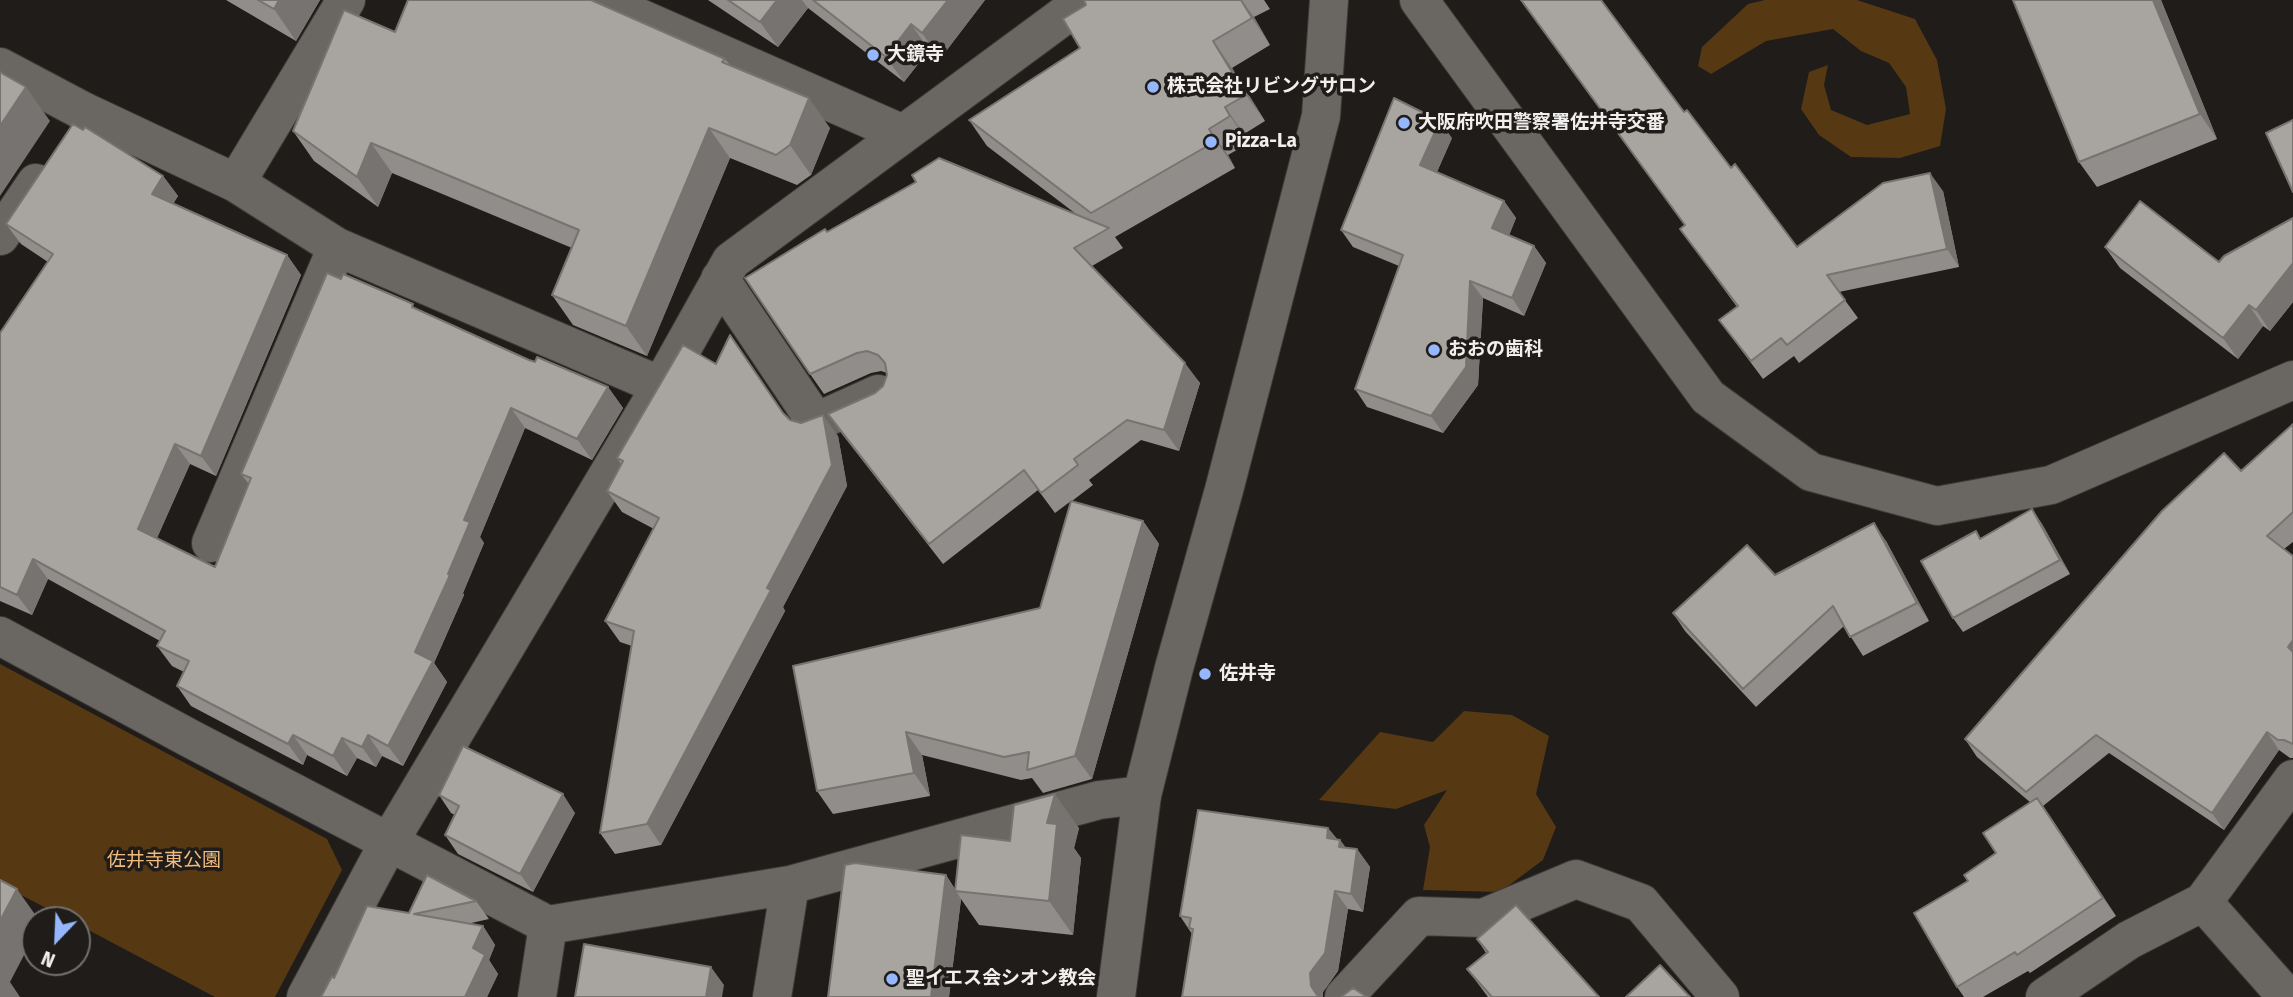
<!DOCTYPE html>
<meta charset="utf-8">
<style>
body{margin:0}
#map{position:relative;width:2293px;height:997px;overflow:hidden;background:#1f1c19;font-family:"Fira Sans",sans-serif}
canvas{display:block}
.north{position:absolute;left:21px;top:906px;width:70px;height:70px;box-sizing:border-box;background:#1f1c19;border:2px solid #73706e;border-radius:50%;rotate:203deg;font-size:19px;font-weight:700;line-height:28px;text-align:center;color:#f1efed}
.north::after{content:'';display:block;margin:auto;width:24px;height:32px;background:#94b7fd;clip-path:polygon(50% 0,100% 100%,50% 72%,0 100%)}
</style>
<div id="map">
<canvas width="2293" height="997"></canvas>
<div class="north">N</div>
</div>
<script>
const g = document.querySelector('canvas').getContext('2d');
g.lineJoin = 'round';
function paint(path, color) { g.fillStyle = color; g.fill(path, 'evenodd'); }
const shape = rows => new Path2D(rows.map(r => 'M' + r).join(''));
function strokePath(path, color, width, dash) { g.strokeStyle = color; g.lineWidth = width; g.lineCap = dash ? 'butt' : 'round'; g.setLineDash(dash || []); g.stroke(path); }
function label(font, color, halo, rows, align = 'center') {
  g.font = font + ' "Fira Sans","Noto Sans JP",sans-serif'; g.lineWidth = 7; g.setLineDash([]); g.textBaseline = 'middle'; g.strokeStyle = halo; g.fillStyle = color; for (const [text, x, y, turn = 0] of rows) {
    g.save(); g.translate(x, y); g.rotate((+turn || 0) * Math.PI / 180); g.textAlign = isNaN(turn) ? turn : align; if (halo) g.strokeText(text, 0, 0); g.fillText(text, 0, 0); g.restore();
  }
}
paint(shape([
 [1765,0,1857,0,1915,19,1937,60,1946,109,1940,146,1900,158,1851,157,1819,135,1801,109,1809,72,1828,65,1824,85,1831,110,1867,125,1910,114,1906,87,1889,63,1861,51,1833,29,1766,41,1711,74,1698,66,1702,47,1748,4],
 [0,664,327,839,342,870,275,997,215,997,77,924,77,920,69,920,0,884],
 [1464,711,1512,715,1549,736,1536,794,1556,827,1543,860,1500,892,1423,890,1430,847,1424,825,1447,790,1396,809,1319,800,1380,732,1433,742]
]), '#563813');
const street = shape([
 [599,0,903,134],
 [0,67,83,111,236,183,337,247,661,386],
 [236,183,346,0],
 [0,236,36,183],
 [720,279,816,422,878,394],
 [211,543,337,247],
 [0,636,191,739,548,925,790,885,1099,800,1142,795],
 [2203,902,2287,997],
 [306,997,389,842,661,386,731,261,1085,0],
 [537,997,548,925],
 [772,997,790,885],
 [1344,997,1419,916,1483,918,1576,879,1641,903,1720,997],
 [2045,997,2129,940,2203,902,2293,779]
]);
const secondary = shape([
 [1419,0,1708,397,1811,472,1937,506,2051,485,2293,380],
 [1116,997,1142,795,1174,668,1224,490,1321,116,1329,0]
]);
strokePath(street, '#3c3a38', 40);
strokePath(secondary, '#3c3a38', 40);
strokePath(street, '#6a6763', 38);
strokePath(secondary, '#6a6763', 38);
paint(shape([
 [226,0,320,0,296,41],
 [708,0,985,0,940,59,929,50,904,82,808,8,778,47],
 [1084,0,1264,0,1270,9,1254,17,1270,45,1232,68,1265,121,1244,134,1249,143,1228,155,1235,168,1115,237,1123,248,1092,266,1200,383,1179,451,1141,440,1089,480,1093,485,1072,501,1143,521,1159,544,1092,779,1043,793,1032,778,1021,780,922,755,930,796,833,814,817,791,1040,608,1071,501,1055,513,1038,490,943,564,842,434,828,414,875,393,883,386,887,375,887,373,881,371,871,373,824,394,810,374,1076,214,987,146,969,120,1080,48,1086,5],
 [2013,0,2161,0,2217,139,2097,187,2079,162],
 [395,32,725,59,730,65,830,128,811,175,797,185,730,158,647,356,573,325,552,295,572,248,392,173,378,207,314,161,293,131],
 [1684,112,1797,247,1943,191,1959,267,1839,292,1858,318,1799,363,1794,356,1763,379,1719,320,1737,307,1680,229,1684,226],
 [1452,138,1437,172,1504,201,1516,218,1509,235,1534,246,1546,263,1524,316,1483,298,1478,385,1443,433,1367,407,1355,389,1399,266,1353,247,1341,230],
 [163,176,178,196,173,204,287,255,301,275,216,476,190,464,157,538,215,567,249,484,241,474,341,279,416,309,529,360,608,387,623,408,592,460,525,428,480,537,484,543,463,593,464,595,434,663,447,682,403,766,382,756,376,767,357,758,347,776,307,755,303,765,191,706,177,686,184,672,172,666,157,646,160,641,48,579,32,615,0,601,0,333,48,262,21,244,6,224],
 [2293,218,2293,302,2270,331,2263,326,2238,359,2120,268,2105,247,2219,262],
 [785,415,790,420,838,436,847,486,783,607,785,611,661,845,615,854,600,833,632,646,620,642,605,621,654,529,622,512,607,491,621,464,617,458],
 [2293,424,2293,542,2284,549,2293,556,2293,758,2290,758,2279,750,2224,830,2109,753,2043,806,2116,916,2030,973,2028,971,1983,997,1964,997,1957,987,1968,881,1996,853,2031,803,1977,757,1965,739,2241,471],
 [2032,509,2042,524,2070,574,1963,632,1953,618,1981,538],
 [1886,541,1929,621,1863,656,1844,626,1756,707,1685,631,1673,613,1775,575],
 [439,795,575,813,533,892,458,854,445,835,455,815,451,813],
 [1079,828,1074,848,1081,858,1073,935,979,925,961,899,949,997,828,997,946,875,955,889,1010,841],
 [1328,828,1337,839,1340,840,1346,848,1357,849,1370,867,1363,912,1348,909,1338,971,1323,992,1323,997,1182,997,1192,934,1180,916],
 [476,901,489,919,467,924,483,926,495,945,489,960,498,974,487,997,321,997,409,913],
 [1477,939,1599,997,1488,997,1467,969,1486,953]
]), '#908d8a');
paint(shape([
 [279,0,320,0,296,41,274,9],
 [777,0,802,0,808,8,778,47,760,22],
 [948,0,985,0,940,59,922,33],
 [1241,0,1254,17,1270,45,1252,18],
 [2153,0,2161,0,2217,139,2200,114],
 [911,24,929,50,904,82,886,57],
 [1213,41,1232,68,1265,121,1246,95],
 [26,87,50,121,0,196,0,126],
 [809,98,830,128,811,175,790,145],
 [1225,107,1244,134,1249,143,1230,116],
 [1440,121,1452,138,1432,183,1420,165],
 [709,128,730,158,647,356,626,326],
 [1209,129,1228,155,1235,168,1216,141],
 [371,143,392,173,378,207,357,177],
 [1930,173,1943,191,1959,267,1947,249],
 [163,176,178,196,166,214,152,194],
 [1504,201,1516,218,1505,246,1492,228],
 [1534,246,1546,263,1524,316,1512,298],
 [287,255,301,275,216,476,201,456],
 [2293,263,2293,302,2270,331,2256,310],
 [1470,281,1483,298,1478,385,1443,433,1431,416],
 [2249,305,2263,326,2238,359,2223,338],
 [1185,363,1200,383,1179,451,1164,430],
 [608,387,623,408,592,460,577,439],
 [511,408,525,428,480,537,484,543,463,593,464,595,434,663,447,682,403,766,388,746,415,652,448,574,464,520],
 [823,415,838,436,847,486,783,607,785,611,661,845,647,824,767,588],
 [175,444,190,464,152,549,138,529],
 [2032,509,2042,524,2070,574,2060,560],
 [1143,521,1159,544,1092,779,1075,756],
 [1874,523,1886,541,1929,621,1917,603],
 [33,559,48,579,32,615,17,595],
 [2293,640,2293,655,2288,647],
 [906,732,922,755,930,796,914,773],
 [2267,732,2279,750,2224,830,2212,813],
 [293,735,307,755,303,765,288,744],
 [368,735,382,756,376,767,362,747],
 [342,738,357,758,347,776,333,756],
 [563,794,575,813,533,892,520,874],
 [1055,794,1079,828,1074,848,1081,858,1073,935,1049,901,1047,823],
 [2037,798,2050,816,2116,916,2103,898],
 [1328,828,1340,844,1340,840,1353,858,1327,838],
 [1357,849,1370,867,1363,912,1351,894],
 [946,875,961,899,949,997,931,997],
 [17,889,39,920,35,920,35,934,10,982,20,997,0,997,0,921],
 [1335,891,1348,909,1338,971,1323,992,1323,997,1318,997,1311,986,1310,973],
 [483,926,495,945,489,960,498,974,487,997,465,997,473,948],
 [711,967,724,985,722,997,706,997]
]), '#767370');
const building = shape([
 [258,0,279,0,274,9,258,0],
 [408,0,591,0,725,59,722,62,809,98,790,145,776,155,709,128,626,326,552,295,579,230,371,143,357,177,293,131,344,10,395,32,408,0],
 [728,0,777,0,760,22,728,0],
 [813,0,948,0,922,33,911,24,886,57,813,0],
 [1084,0,1241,0,1252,18,1213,41,1246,95,1225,107,1230,116,1209,129,1216,141,1091,213,969,120,1080,48,1063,19,1086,5,1084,0],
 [1521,0,1601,0,1684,112,1687,110,1731,168,1735,164,1797,247,1883,183,1930,173,1947,249,1827,275,1845,300,1787,345,1781,338,1751,361,1719,320,1738,306,1680,229,1685,225,1521,0],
 [2013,0,2153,0,2200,114,2079,162,2013,0],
 [0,72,26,87,0,126,0,72],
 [1394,98,1440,121,1420,165,1504,201,1492,228,1534,246,1512,298,1470,281,1466,367,1431,416,1355,389,1403,255,1341,230,1394,98],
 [2293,120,2293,192,2266,133,2293,120],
 [73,124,83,130,85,127,163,176,152,194,287,255,201,456,175,444,138,529,215,567,251,478,241,474,327,273,341,279,343,274,413,304,412,307,529,360,535,362,537,357,608,387,577,439,511,408,464,520,470,522,448,574,450,575,415,652,433,661,388,746,368,735,362,747,342,738,333,756,293,735,288,744,177,686,189,661,157,646,165,631,33,559,17,595,0,587,0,333,53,254,6,224,73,124],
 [939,158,1109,228,1074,248,1185,363,1164,430,1127,420,1074,459,1078,465,1041,493,1024,470,929,544,828,414,875,393,883,386,887,375,885,363,878,355,867,351,857,353,810,374,745,278,825,229,827,232,916,182,912,175,939,158],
 [2140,201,2219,262,2224,256,2293,218,2293,263,2256,310,2249,305,2223,338,2105,247,2140,201],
 [730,335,783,413,790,420,801,423,823,415,832,465,767,588,771,590,647,824,600,833,634,631,605,621,659,518,607,491,623,461,617,458,683,345,716,364,730,335],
 [2293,424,2293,512,2267,536,2293,556,2293,640,2288,647,2293,652,2293,744,2284,740,2278,740,2267,732,2212,813,2096,735,2026,792,1965,739,2162,511,2224,453,2241,471,2293,424],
 [1071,501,1143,521,1075,756,1027,770,1029,752,1004,757,906,732,914,773,817,791,793,666,1040,608,1071,501],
 [2032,509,2060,560,1953,618,1921,561,1976,531,1980,539,2032,509],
 [1874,523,1917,603,1850,637,1833,606,1743,689,1673,613,1747,545,1775,575,1874,523],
 [463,746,563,794,520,874,445,835,459,806,439,795,463,746],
 [1055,794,1047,823,1057,824,1049,901,955,891,961,835,1010,841,1014,805,1055,794],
 [2037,798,2103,898,2017,955,2015,952,1957,987,1914,913,1968,881,1964,875,1996,853,1983,833,2037,798],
 [1198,810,1328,828,1327,838,1340,840,1339,847,1357,849,1351,894,1335,891,1325,953,1310,973,1311,986,1317,995,1321,997,1182,997,1193,929,1189,928,1191,918,1180,916,1198,810],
 [855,863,946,875,931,997,828,997,845,865,855,863],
 [427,875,476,901,414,914,483,926,473,948,485,955,465,997,321,997,332,976,334,978,367,906,409,913,427,875],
 [0,880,17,889,0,921,0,880],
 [1516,905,1599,997,1492,997,1467,969,1488,952,1477,939,1516,905],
 [584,944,711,967,706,997,575,997,584,944],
 [1660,965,1690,997,1626,997,1660,965],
 [1353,988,1367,997,1341,997,1353,988]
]);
paint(building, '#a8a4a0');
strokePath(building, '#767370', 2);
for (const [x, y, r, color] of [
 [873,55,7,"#94b7fd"],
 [1153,87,7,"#94b7fd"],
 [1404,123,7,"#94b7fd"],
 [1211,142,7,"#94b7fd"],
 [1434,350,7,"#94b7fd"],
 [1205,674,7,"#94b7fd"],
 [892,979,7,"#94b7fd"]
]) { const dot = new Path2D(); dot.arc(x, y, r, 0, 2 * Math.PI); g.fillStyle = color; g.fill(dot); strokePath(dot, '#1f1c19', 2.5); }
label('bold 19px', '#f1efed', '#1f1c19', [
 ["大鏡寺",887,55],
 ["株式会社リビングサロン",1167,87],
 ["大阪府吹田警察署佐井寺交番",1418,123],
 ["Pizza-La",1225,142],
 ["おおの歯科",1448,350],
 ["佐井寺",1219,674],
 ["聖イエス会シオン教会",906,979]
], 'left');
label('19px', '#f1bb7d', '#1f1c19', [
 ["佐井寺東公園",164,861]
]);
</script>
